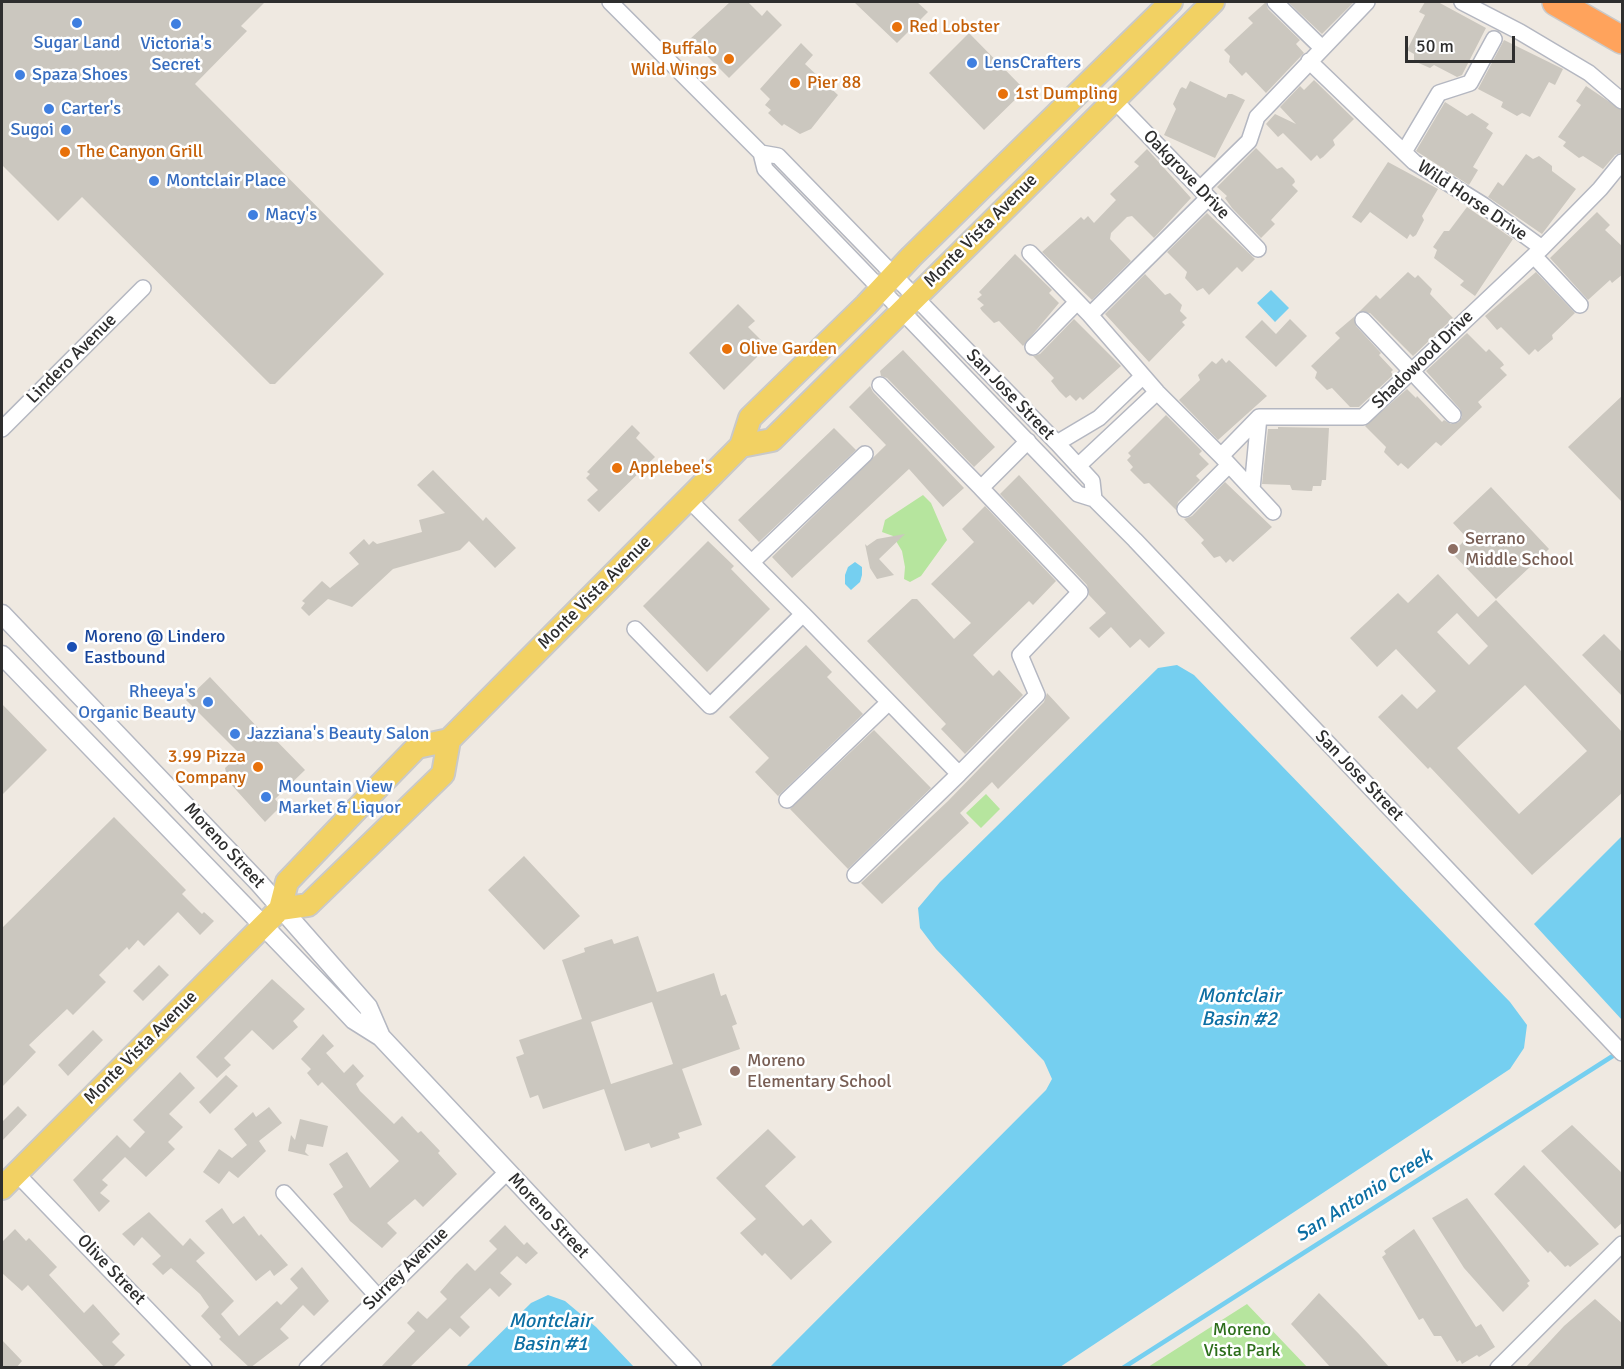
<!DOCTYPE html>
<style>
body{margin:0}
#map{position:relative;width:1624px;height:1369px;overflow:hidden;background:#efe9e1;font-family:Signika,sans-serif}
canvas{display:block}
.frame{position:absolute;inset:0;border:3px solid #2e2e2e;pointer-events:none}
.scale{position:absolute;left:1405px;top:36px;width:110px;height:27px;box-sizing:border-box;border:3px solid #2e2e2e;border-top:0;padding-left:8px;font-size:18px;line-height:21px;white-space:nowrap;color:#2e2e2e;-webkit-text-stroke:4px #fff;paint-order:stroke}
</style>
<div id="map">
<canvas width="1624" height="1369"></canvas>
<div class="frame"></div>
<div class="scale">50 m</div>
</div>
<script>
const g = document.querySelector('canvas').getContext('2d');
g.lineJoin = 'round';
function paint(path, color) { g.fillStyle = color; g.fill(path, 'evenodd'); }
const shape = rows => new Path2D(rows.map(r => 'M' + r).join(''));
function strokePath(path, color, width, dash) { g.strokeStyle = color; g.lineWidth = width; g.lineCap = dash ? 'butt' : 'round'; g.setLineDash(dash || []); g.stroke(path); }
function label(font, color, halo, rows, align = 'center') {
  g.font = font + ' Signika,sans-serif'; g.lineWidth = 5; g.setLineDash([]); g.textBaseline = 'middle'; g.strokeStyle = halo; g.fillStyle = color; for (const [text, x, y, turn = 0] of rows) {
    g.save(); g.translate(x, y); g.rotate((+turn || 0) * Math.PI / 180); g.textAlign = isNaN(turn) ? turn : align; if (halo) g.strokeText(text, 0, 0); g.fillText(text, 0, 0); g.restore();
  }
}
paint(shape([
 [923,495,931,503,947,540,921,576,910,582,904,579,905,567,902,551,893,536,882,532,885,520],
 [986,794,1000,809,981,828,966,813],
 [1247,1304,1307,1367,1148,1367]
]), '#b6e59e');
paint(shape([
 [1271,290,1289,308,1275,322,1257,303],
 [855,562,862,567,862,575,860,582,851,590,845,584,845,575,848,567],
 [1177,665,1194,675,1510,1002,1527,1025,1524,1048,1510,1069,1060,1367,770,1367,1046,1090,1052,1079,1044,1061,936,949,920,928,918,908,940,882,1158,668],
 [1622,836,1622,1020,1534,924],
 [548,1295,565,1301,596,1327,634,1367,466,1367,531,1303]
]), '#75cff0');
strokePath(shape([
 [1123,1368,1619,1052]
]), '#75cff0', 4.5);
paint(shape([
 [2,2,265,2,241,26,247,31,195,84,384,274,275,384,270,384,82,197,58,221,2,165],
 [730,2,748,2,762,16,767,10,782,25,729,78,690,39],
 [854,2,917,2,928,12,897,43],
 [1266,2,1268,9,1300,40,1296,44,1304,53,1266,93,1246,72,1242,76,1229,62,1230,56,1224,50,1253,23,1248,18],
 [1288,2,1354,2,1322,34],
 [1425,2,1438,2,1486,28,1462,75,1457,77,1434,65,1430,68,1414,61,1414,54,1407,50,1425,15,1419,12],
 [969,33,1025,90,984,130,929,73],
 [1504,40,1563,69,1555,85,1549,82,1530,117,1522,113,1517,116,1501,107,1503,102,1478,89],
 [801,43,813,55,805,64,838,95,811,129,800,134,784,124,782,126,768,113,771,110,765,105,770,99,760,89],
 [1314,80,1354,119,1333,140,1335,145,1323,157,1320,159,1317,155,1311,161,1283,133,1278,137,1266,124,1275,114,1296,124,1280,107,1300,86,1304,90],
 [1190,81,1226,98,1228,94,1232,94,1245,100,1215,158,1164,135,1176,109,1173,104,1180,89,1182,87,1186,89],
 [1586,86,1623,111,1623,152,1615,155,1603,169,1583,156,1579,158,1563,146,1566,142,1558,137,1581,105,1576,101],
 [1445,102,1467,116,1472,113,1489,124,1486,128,1493,133,1473,167,1478,170,1469,185,1416,151],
 [1256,148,1277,169,1282,167,1294,179,1295,182,1292,185,1298,191,1271,220,1275,224,1261,238,1232,208,1225,198,1227,196,1217,187],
 [1147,149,1191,198,1154,238,1132,216,1127,217,1111,233,1110,239,1131,261,1092,300,1042,252,1081,217,1084,220,1088,216,1094,223,1116,200,1110,194,1139,166,1134,162],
 [1526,154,1533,159,1539,156,1552,166,1552,171,1576,189,1542,234,1488,197,1498,182,1503,186],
 [1388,162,1438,189,1422,216,1424,220,1416,235,1413,237,1410,234,1407,239,1370,212,1361,223,1352,217],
 [1467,207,1513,239,1475,296,1460,285,1464,281,1434,258,1437,250,1433,247,1444,231,1449,231],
 [1597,212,1610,225,1605,230,1623,247,1623,274,1612,283,1610,280,1588,300,1550,258],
 [1207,213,1255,259,1242,272,1237,267,1209,295,1203,288,1197,291,1185,278,1187,272,1167,252],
 [1015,254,1052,290,1049,293,1059,303,1023,346,999,321,994,323,982,311,980,308,984,305,977,299,982,295,979,292],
 [1408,272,1415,278,1418,275,1432,289,1430,294,1453,318,1413,356,1370,313,1359,312,1376,295,1380,299],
 [1536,272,1575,313,1552,335,1553,339,1538,352,1535,349,1529,355,1501,327,1497,330,1485,316],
 [1145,274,1165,295,1170,293,1182,305,1180,311,1187,318,1182,322,1185,325,1149,362,1105,314],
 [738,304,755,321,748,327,762,341,757,346,763,351,724,390,689,353],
 [1355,316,1356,326,1381,353,1379,355,1393,370,1391,372,1393,375,1359,407,1350,407,1332,388,1327,390,1315,378,1317,372,1311,366,1340,338,1335,333],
 [1074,319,1121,366,1083,400,1080,397,1076,401,1070,395,1066,398,1059,391,1051,381,1054,378,1033,356,1040,354],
 [1290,319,1307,336,1276,367,1245,337,1262,320,1276,334],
 [1467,333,1486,352,1489,349,1502,362,1504,365,1500,368,1507,375,1478,402,1482,407,1441,446,1436,442,1408,469,1401,463,1398,466,1384,452,1386,447,1365,426,1407,389,1416,398,1417,396,1442,422,1444,420,1451,424,1459,422,1462,417,1460,409,1426,371],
 [903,350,995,447,974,467,887,378,881,376,880,371],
 [1222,358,1226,363,1229,360,1267,396,1218,440,1179,400,1200,380,1198,375,1212,361,1216,364],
 [870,386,873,392,964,488,943,507,909,469,792,578,772,557,886,445,849,407],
 [1623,395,1623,503,1568,447],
 [1166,415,1202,451,1199,454,1209,464,1196,476,1200,480,1178,502,1176,510,1149,483,1144,484,1130,470,1133,467,1127,460,1131,456,1128,453],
 [632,425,640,433,636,438,655,457,599,512,587,500,598,490,586,478,590,474,587,472],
 [1278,427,1329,428,1326,480,1322,480,1321,486,1313,486,1312,491,1309,491,1292,490,1290,485,1262,484,1268,429,1278,429],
 [834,428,856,450,759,542,738,520],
 [433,470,483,521,486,517,516,548,495,568,469,541,460,550,393,569,352,607,328,599,309,616,301,608,305,603,302,601,322,581,330,588,359,564,349,553,364,539,369,545,373,541,377,544,422,532,419,520,445,513,417,485],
 [1019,475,1165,633,1149,648,1140,639,1130,648,1111,627,1099,638,1089,628,1106,613,1089,595,1087,585,1000,494],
 [1225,482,1272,527,1233,562,1230,559,1226,563,1220,556,1214,558,1201,543,1204,540,1184,519,1192,516],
 [1491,487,1549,549,1496,599,1452,553,1467,538,1453,523],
 [985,506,1056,581,1033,605,1029,601,973,655,993,676,999,670,1023,695,965,754,941,729,946,724,867,641,912,599,917,599,954,639,971,623,931,584,974,542,962,529],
 [905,534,879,559,894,575,877,579,870,568,865,544,867,546,877,539],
 [708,541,734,566,731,569,770,609,707,672,643,606],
 [1438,574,1478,617,1496,600,1623,733,1623,792,1532,875,1430,767,1428,769,1378,717,1402,694,1417,709,1436,691,1396,649,1377,667,1350,638,1398,593,1408,603],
 [1457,613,1488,646,1469,665,1437,632],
 [1525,685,1587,751,1519,814,1457,748],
 [1604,634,1623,653,1623,697,1582,655],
 [806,645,832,672,827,677,863,714,778,796,755,772,769,758,729,717],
 [210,677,262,732,265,729,305,770,275,799,281,806,265,822,228,781,225,768,240,754,186,700],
 [1047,693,1070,718,998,789,992,782,960,813,969,823,882,904,861,883,948,801,1044,702],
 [2,704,47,750,2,795],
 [874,730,931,788,848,869,790,809],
 [114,817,186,890,182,894,202,914,204,912,214,921,200,935,178,912,144,946,138,940,129,950,127,947,99,975,106,982,73,1015,67,1009,29,1045,36,1052,2,1087,2,928],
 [524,856,580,916,544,950,488,890],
 [638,936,657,992,714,973,721,996,726,994,737,1024,732,1026,740,1049,682,1069,702,1125,678,1133,680,1138,651,1148,649,1143,625,1151,604,1089,543,1109,538,1095,530,1098,516,1057,524,1054,519,1040,582,1019,562,960,585,952,584,948,612,939,614,944],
 [652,1002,673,1064,611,1084,591,1022],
 [159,965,169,975,143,1001,133,991],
 [272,979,305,1009,293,1021,298,1027,273,1050,252,1030,224,1058,231,1065,217,1078,196,1057],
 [93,1030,103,1040,68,1076,58,1065],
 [323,1034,334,1046,326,1053,344,1073,353,1064,364,1076,356,1084,360,1091,394,1124,402,1116,418,1133,421,1131,440,1151,438,1153,457,1174,423,1207,415,1199,387,1223,397,1233,382,1248,350,1221,333,1194,343,1187,329,1164,347,1152,370,1188,399,1161,322,1082,318,1086,307,1073,311,1069,301,1059],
 [180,1072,195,1088,169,1114,183,1127,168,1142,175,1149,146,1177,125,1157,102,1180,108,1185,100,1193,110,1201,99,1212,73,1180,117,1135,130,1148,145,1132,133,1120],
 [226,1075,238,1086,210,1114,199,1102],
 [18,1106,27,1115,2,1141,2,1122],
 [269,1107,282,1123,259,1141,266,1151,238,1178,229,1171,219,1184,203,1172,219,1149,232,1158,247,1145,234,1129,253,1112,256,1117],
 [300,1119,328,1126,323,1147,307,1144,305,1152,309,1156,288,1151,291,1135,295,1140],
 [1572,1125,1623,1174,1623,1222,1615,1229,1541,1151],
 [768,1129,796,1157,765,1186,803,1226,811,1219,832,1242,791,1280,765,1253,762,1256,740,1233,756,1219,716,1178],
 [1524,1165,1599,1244,1570,1267,1568,1265,1565,1267,1550,1251,1548,1253,1494,1194],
 [1467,1198,1530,1281,1527,1283,1529,1286,1503,1312,1464,1268,1432,1218],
 [222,1208,233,1224,244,1216,259,1236,261,1234,288,1265,274,1276,270,1270,256,1281,205,1221],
 [149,1212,183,1246,190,1238,205,1253,196,1261,234,1301,221,1314,239,1336,277,1301,281,1305,298,1288,290,1279,302,1267,329,1301,314,1316,303,1305,280,1329,289,1338,250,1368,219,1339,221,1337,201,1316,209,1307,200,1294,171,1268,163,1275,152,1264,161,1256,142,1237,134,1246,122,1234],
 [505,1225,524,1245,527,1242,538,1253,526,1264,517,1256,500,1273,512,1284,499,1297,490,1288,460,1317,470,1327,460,1337,450,1328,409,1368,380,1368,415,1331,407,1323,418,1311,427,1319,447,1299,440,1292,455,1275,467,1263,475,1271,497,1249,489,1241],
 [15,1229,26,1241,29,1238,57,1267,49,1275,84,1313,93,1304,120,1334,112,1342,125,1355,112,1368,105,1368,28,1285,22,1291,2,1273,2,1242],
 [1414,1229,1476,1327,1481,1324,1495,1347,1479,1357,1477,1355,1462,1364,1460,1360,1457,1362,1441,1336,1434,1336,1423,1318,1419,1320,1382,1257,1386,1254,1384,1251],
 [1319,1293,1359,1334,1390,1368,1331,1368,1291,1324],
 [1595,1299,1623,1324,1623,1368,1525,1368,1564,1326],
 [2,1340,22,1361,16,1368,2,1368]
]), '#cbc7bf');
const minor = shape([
 [610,2,761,153,765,169,1078,494,1094,499,1135,540,1622,1053],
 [1275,2,1322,48],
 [1462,2,1520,32,1589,73,1622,101],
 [1309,61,1414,162,1483,205,1542,248],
 [1114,100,1258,249],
 [1404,152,1439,93,1470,83,1494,39],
 [761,153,778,156,1057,443,1092,481,1094,499],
 [1200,189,1249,141,1257,117,1367,2],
 [1030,253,1090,315,1157,392,1221,456,1259,417],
 [1534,256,1580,305],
 [1090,315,1208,198],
 [1363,320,1453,415],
 [1033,347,1077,302],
 [880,385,981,488,1028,441],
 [1259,417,1363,417,1542,248,1600,189,1622,162],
 [2,429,143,288],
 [1057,443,1099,418,1143,376],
 [1221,456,1273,512],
 [1078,466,1157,392],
 [1252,489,1259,417],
 [1185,509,1229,465],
 [752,562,865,454],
 [635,629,710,706,803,614,688,499],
 [959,774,1037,695,1020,655,1080,592,981,488],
 [787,800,889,702,803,614],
 [855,875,959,774,889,702],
 [16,1173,204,1368],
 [284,1193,378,1297],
 [307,1368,507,1172],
 [1498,1368,1622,1244]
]);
const tertiary = shape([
 [2,614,259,883,368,1007,381,1037],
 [2,655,337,1002,354,1020,381,1037,692,1368]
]);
const primary = shape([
 [741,446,772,440,1213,2],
 [280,909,308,905,443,774,449,740],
 [2,1188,280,909,287,882,379,786,417,747,449,740,741,446,750,418,866,305,911,257,1171,2]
]);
const motorway = shape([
 [1556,2,1622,40]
]);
strokePath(minor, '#b4b7c1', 18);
strokePath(tertiary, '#b4b7c1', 21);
strokePath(primary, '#c9c9c9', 26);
strokePath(motorway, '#c9c9c9', 30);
strokePath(minor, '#fff', 15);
strokePath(tertiary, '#fff', 18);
strokePath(primary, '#f2d163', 22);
strokePath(motorway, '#ffa35c', 27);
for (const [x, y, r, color] of [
 [77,23,6,"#3f7fe0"],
 [176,24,6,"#3f7fe0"],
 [897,27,6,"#e8710a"],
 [729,59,6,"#e8710a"],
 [972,63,6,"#3f7fe0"],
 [20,75,6,"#3f7fe0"],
 [795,83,6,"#e8710a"],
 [1003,94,6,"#e8710a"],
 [49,109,6,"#3f7fe0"],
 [66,130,6,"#3f7fe0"],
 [65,152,6,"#e8710a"],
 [154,181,6,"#3f7fe0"],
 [253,215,6,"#3f7fe0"],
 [727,349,6,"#e8710a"],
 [617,468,6,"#e8710a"],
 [1453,549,6,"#8d6e63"],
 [72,647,6,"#1a4fb4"],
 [208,702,6,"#3f7fe0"],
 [235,734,6,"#3f7fe0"],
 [258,767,6,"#e8710a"],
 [266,797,6,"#3f7fe0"],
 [735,1071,6,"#8d6e63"]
]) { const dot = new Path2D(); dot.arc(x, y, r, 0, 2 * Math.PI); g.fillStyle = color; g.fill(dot); strokePath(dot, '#fff', 2); }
label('18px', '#c56008', '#fff', [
 ["Red Lobster",909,27],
 ["Buffalo",717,49,"right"],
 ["Wild Wings",717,70,"right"],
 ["Pier 88",807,83],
 ["1st Dumpling",1015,94],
 ["The Canyon Grill",77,152],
 ["Olive Garden",739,349],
 ["Applebee's",629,468],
 ["3.99 Pizza",246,757,"right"],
 ["Company",246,778,"right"]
], 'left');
label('18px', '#366cbe', '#fff', [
 ["Sugar Land",77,43,"center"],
 ["Victoria's",176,44,"center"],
 ["Secret",176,65,"center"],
 ["LensCrafters",984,63],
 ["Spaza Shoes",32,75],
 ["Carter's",61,109],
 ["Sugoi",54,130,"right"],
 ["Montclair Place",166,181],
 ["Macy's",265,215],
 ["Rheeya's",196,692,"right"],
 ["Organic Beauty",196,713,"right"],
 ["Jazziana's Beauty Salon",247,734],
 ["Mountain View",278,787],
 ["Market & Liquor",278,808]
], 'left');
label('18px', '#2e2e2e', '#fff', [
 ["Oakgrove Drive",1186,175,46],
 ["Wild Horse Drive",1472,201,34],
 ["Monte Vista Avenue",981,231,-45],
 ["Lindero Avenue",72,359,-45],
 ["Shadowood Drive",1423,360,-44],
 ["San Jose Street",1010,395,46],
 ["Monte Vista Avenue",595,593,-45],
 ["San Jose Street",1359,776,46],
 ["Moreno Street",224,846,47],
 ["Monte Vista Avenue",141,1048,-45],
 ["Moreno Street",548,1216,47],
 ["Surrey Avenue",406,1269,-44],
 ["Olive Street",111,1270,46]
]);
label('18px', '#785e54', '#fff', [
 ["Serrano",1465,539],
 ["Middle School",1465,560],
 ["Moreno",747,1061],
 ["Elementary School",747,1082]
], 'left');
label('18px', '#164399', '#fff', [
 ["Moreno @ Lindero",84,637],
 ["Eastbound",84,658]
], 'left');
label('18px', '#2c6e1b', '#fff', [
 ["Moreno",1242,1330],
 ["Vista Park",1242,1351]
]);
label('italic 20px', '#0d6fa3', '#fff', [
 ["Montclair",1239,997],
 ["Basin #2",1239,1020],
 ["San Antonio Creek",1364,1196,-32],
 ["Montclair",550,1322],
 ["Basin #1",550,1345]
]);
</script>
